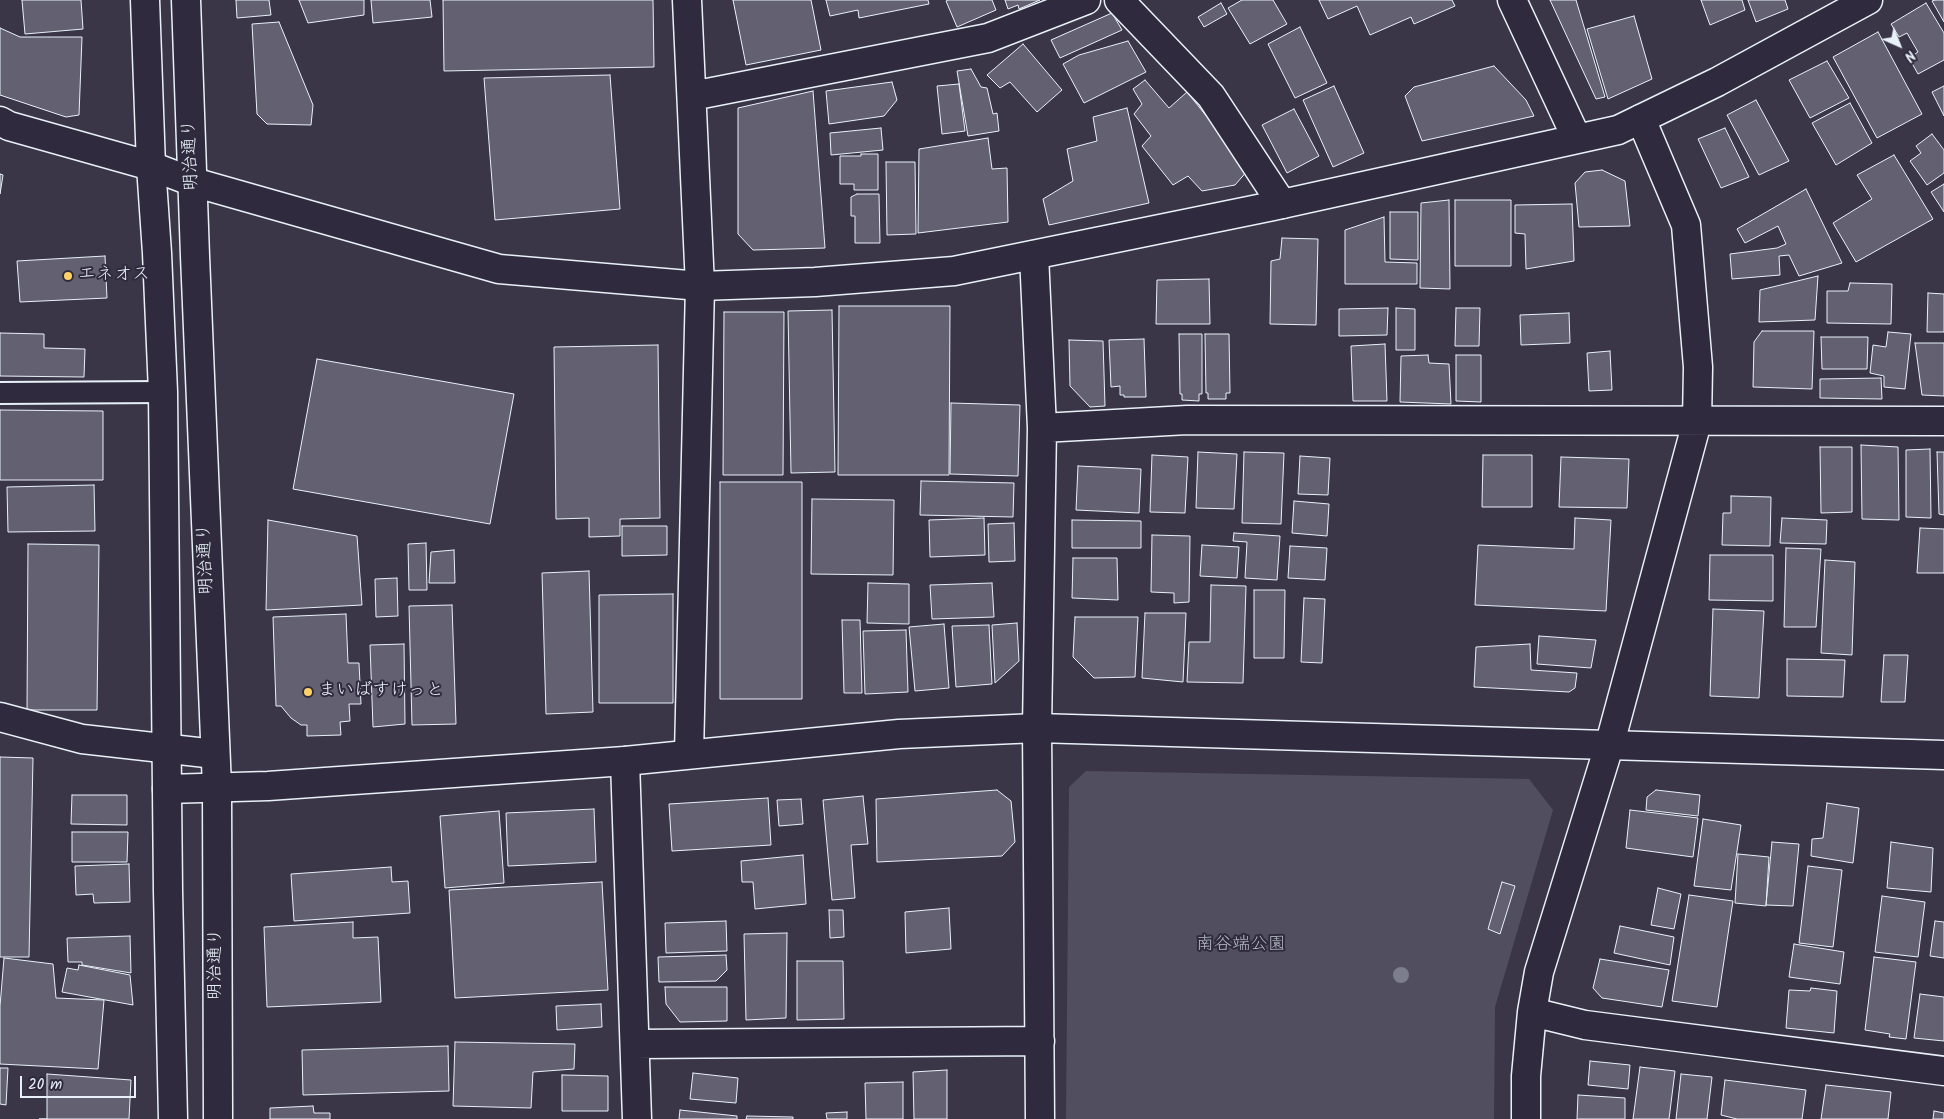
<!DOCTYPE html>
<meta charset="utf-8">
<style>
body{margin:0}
#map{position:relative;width:1944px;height:1119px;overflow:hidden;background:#3a3648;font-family:Kalam,sans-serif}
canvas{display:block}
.north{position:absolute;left:1874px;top:20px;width:50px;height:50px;-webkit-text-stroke:4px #2f2a3d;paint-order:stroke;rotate:136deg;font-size:14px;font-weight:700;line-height:20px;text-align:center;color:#e8f1f8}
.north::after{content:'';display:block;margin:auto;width:18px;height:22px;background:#e8f1f8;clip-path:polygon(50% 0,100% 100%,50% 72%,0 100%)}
.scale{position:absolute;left:20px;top:1076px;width:116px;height:22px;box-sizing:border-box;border:2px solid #e8f1f8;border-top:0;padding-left:6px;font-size:15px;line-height:18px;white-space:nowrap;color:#e8f1f8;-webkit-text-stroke:4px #2f2a3d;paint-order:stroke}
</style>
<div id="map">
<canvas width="1944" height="1119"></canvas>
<div class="north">N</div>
<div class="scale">20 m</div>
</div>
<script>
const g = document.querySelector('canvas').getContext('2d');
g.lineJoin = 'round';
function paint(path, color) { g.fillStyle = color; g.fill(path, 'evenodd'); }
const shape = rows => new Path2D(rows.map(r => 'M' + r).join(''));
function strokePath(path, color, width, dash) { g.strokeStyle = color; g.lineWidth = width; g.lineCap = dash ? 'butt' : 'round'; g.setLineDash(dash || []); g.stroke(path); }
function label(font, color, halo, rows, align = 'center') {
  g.font = font + ' Kalam,"Klee One",sans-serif'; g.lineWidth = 4; g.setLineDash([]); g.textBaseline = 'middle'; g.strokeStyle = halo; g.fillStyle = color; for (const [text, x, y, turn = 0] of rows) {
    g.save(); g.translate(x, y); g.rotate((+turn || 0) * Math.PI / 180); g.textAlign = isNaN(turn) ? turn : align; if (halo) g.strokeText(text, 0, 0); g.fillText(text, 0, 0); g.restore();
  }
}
paint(shape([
 [1086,771,1529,779,1553,810,1495,1007,1494,1119,1066,1119,1069,787]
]), '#504e5f');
const building = shape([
 [22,0,81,0,83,29,25,34,22,0],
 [236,0,269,0,271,15,237,18,236,0],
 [299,0,364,0,364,15,308,23,299,0],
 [371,0,430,0,432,17,373,23,371,0],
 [443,0,653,0,654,67,444,71,443,0],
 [733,0,811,0,821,50,746,65,733,0],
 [826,0,928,0,929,4,859,18,858,10,830,16,826,0],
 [948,0,992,0,996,10,957,27,946,1,948,0],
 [1005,0,1040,0,1019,9,1018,5,1008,9,1005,0],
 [1242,0,1273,0,1287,24,1250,44,1228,8,1242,0],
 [1319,0,1452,0,1455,6,1414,24,1411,17,1370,35,1357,6,1328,19,1319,0],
 [1550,0,1576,0,1605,97,1596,99,1550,0],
 [1701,0,1742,0,1745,10,1710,25,1701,0],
 [1748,0,1785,0,1788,9,1756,22,1748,0],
 [1935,0,1944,0,1944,22,1932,1,1935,0],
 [1221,3,1227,14,1204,27,1198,17,1221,3],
 [1926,3,1944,33,1944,60,1918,74,1909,58,1918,52,1907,33,1899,37,1891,24,1926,3],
 [1112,13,1122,30,1060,58,1051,40,1112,13],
 [1634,16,1652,79,1608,99,1587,29,1634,16],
 [279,22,313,105,311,125,267,124,257,114,252,24,279,22],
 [1300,27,1327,83,1295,98,1268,44,1300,27],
 [0,28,20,37,82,37,79,115,66,117,0,95,0,28],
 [1878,32,1922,114,1877,138,1833,57,1878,32],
 [1128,41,1146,72,1084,103,1063,64,1079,55,1128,41],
 [1023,44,1062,90,1037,112,1010,82,1000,88,987,75,1023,44],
 [1827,61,1849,98,1810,118,1789,80,1827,61],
 [1494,66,1526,100,1534,116,1422,141,1405,96,1414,87,1494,66],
 [971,69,981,87,987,88,993,114,997,113,999,131,968,136,957,71,971,69],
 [610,75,620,209,495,220,484,78,610,75],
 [1145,80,1169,108,1187,92,1249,169,1235,185,1202,191,1188,176,1173,185,1142,146,1151,136,1134,114,1142,104,1133,89,1145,80],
 [892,82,897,100,884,116,829,124,826,91,892,82],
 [959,84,965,131,942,134,937,86,959,84],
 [1334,86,1364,153,1333,167,1303,100,1334,86],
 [1944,86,1944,116,1932,92,1944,86],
 [813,91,825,248,753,250,738,234,738,108,813,91],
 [1756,100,1789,161,1759,175,1727,115,1756,100],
 [1850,103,1872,143,1836,165,1812,123,1850,103],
 [1127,108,1149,203,1049,225,1043,199,1073,181,1067,149,1097,141,1093,117,1127,108],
 [1294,109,1319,156,1287,173,1262,125,1294,109],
 [881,128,883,150,831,155,830,133,881,128],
 [1725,128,1749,177,1721,188,1698,139,1725,128],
 [1932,134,1944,150,1944,173,1927,185,1910,161,1921,153,1916,146,1932,134],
 [988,138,992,169,1007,168,1008,222,918,233,919,149,988,138],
 [861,154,878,154,878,190,854,190,854,184,840,184,840,156,861,156,861,154],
 [1894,155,1933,219,1856,262,1833,223,1872,199,1857,175,1894,155],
 [886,162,915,162,916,234,887,235,886,162],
 [1602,170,1625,181,1630,226,1579,227,1575,183,1585,172,1602,170],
 [0,174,3,175,0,194,0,174],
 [1944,184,1944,212,1931,192,1944,184],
 [1806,189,1842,263,1799,276,1789,255,1779,256,1780,275,1732,279,1730,254,1777,248,1786,244,1778,226,1745,243,1737,229,1806,189],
 [857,194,879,194,880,243,855,243,855,216,851,216,851,197,857,194],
 [1449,200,1450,289,1420,288,1421,203,1449,200],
 [1455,200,1511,200,1511,266,1455,266,1455,200],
 [1572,204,1574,261,1526,269,1525,234,1515,233,1515,205,1572,204],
 [1390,212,1418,212,1418,260,1390,259,1390,212],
 [1384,217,1385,262,1417,263,1417,284,1345,284,1345,230,1384,217],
 [1282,238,1318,239,1316,325,1270,324,1271,261,1280,259,1282,238],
 [105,256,107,298,20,302,17,261,105,256],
 [1818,276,1815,320,1759,322,1760,290,1818,276],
 [1209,279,1210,324,1156,324,1157,280,1209,279],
 [1850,283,1892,284,1891,324,1827,323,1827,291,1848,291,1850,283],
 [1928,293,1944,294,1944,332,1927,332,1928,293],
 [839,306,950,306,949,475,838,475,839,306],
 [1388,308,1387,335,1339,336,1339,309,1388,308],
 [1396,308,1415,309,1415,350,1396,350,1396,308],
 [1456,308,1480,308,1479,346,1455,346,1456,308],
 [832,310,835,472,791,473,788,311,832,310],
 [724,312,784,312,783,475,723,475,724,312],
 [1569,313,1570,343,1521,345,1520,315,1569,313],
 [1762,331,1814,331,1812,389,1753,387,1754,342,1762,331],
 [1888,332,1911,334,1905,389,1884,387,1884,376,1870,373,1873,345,1886,347,1888,332],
 [0,333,44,334,44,348,85,349,84,377,0,376,0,333],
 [1179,334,1202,334,1202,394,1199,394,1199,401,1182,400,1182,394,1180,394,1179,334],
 [1205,334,1229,334,1230,393,1226,393,1226,399,1208,399,1208,393,1206,393,1205,334],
 [1821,337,1868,337,1867,369,1822,369,1821,337],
 [1144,339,1146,397,1124,397,1124,395,1120,395,1120,386,1111,387,1109,340,1144,339],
 [1069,340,1103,341,1105,406,1090,407,1070,386,1069,340],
 [1915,343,1944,343,1944,396,1922,395,1915,343],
 [1385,344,1387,401,1353,401,1351,346,1385,344],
 [658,345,660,518,620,519,620,536,589,537,589,518,556,519,554,347,658,345],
 [1610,351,1612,390,1589,391,1587,353,1610,351],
 [1428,355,1429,363,1449,364,1451,404,1400,402,1401,356,1428,355],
 [1456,355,1481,355,1481,402,1456,401,1456,355],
 [317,359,514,394,490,524,293,489,317,359],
 [1881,378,1882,399,1820,398,1820,379,1881,378],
 [951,403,1020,405,1018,476,950,474,951,403],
 [0,410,103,411,103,480,0,480,0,410],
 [1861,445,1898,447,1899,520,1862,519,1861,445],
 [1820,447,1852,447,1852,512,1821,513,1820,447],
 [1930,449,1931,518,1906,517,1906,450,1930,449],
 [1198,452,1237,454,1234,509,1196,508,1198,452],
 [1244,452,1284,453,1281,524,1242,523,1244,452],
 [1937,452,1944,452,1944,515,1939,514,1937,452],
 [1152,455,1188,457,1185,513,1150,512,1152,455],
 [1483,455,1532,455,1532,507,1482,507,1483,455],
 [1300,456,1330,458,1328,495,1298,494,1300,456],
 [1561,457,1629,459,1627,508,1559,507,1561,457],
 [1078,466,1141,469,1139,513,1076,510,1078,466],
 [921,481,1014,483,1013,517,920,515,921,481],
 [720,482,802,482,802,699,720,699,720,482],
 [94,485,95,531,8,532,7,487,94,485],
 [1731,496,1771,497,1770,546,1722,545,1723,513,1731,513,1731,496],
 [812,499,894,500,893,575,811,574,812,499],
 [1294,501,1329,504,1327,536,1292,533,1294,501],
 [984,518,985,555,930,557,929,520,984,518],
 [1575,518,1611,520,1606,611,1475,605,1478,545,1574,549,1575,518],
 [1782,518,1827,520,1826,544,1780,543,1782,518],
 [268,520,357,536,362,605,266,610,268,520],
 [1072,520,1141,521,1141,548,1072,548,1072,520],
 [1014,523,1015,561,989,562,988,524,1014,523],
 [622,526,667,526,667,555,622,556,622,526],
 [1920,528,1944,529,1944,573,1917,573,1920,528],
 [1234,533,1280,536,1277,580,1245,578,1247,542,1233,541,1234,533],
 [1152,535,1190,536,1189,602,1174,603,1174,593,1151,592,1152,535],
 [426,543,427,590,409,590,408,544,426,543],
 [28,544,99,545,97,710,27,710,28,544],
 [1202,545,1239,547,1237,578,1200,576,1202,545],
 [1290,546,1327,548,1325,580,1288,578,1290,546],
 [1786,548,1821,549,1816,627,1784,627,1786,548],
 [454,550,455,583,429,583,431,552,454,550],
 [1710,555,1773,555,1773,601,1709,600,1710,555],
 [1073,558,1117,558,1118,600,1072,598,1073,558],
 [1825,560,1855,562,1852,655,1821,653,1825,560],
 [589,571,593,712,546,714,542,573,589,571],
 [397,578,398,616,376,617,375,579,397,578],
 [868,583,909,584,909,624,867,623,868,583],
 [992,583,994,617,932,619,930,585,992,583],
 [1211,585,1246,586,1243,683,1187,682,1189,642,1210,642,1211,585],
 [1254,590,1285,590,1284,658,1254,658,1254,590],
 [673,594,673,703,599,703,599,595,673,594],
 [1304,598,1325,599,1322,663,1301,662,1304,598],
 [452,605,456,724,412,725,409,606,452,605],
 [1713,609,1764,611,1759,698,1710,696,1713,609],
 [1145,613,1186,613,1183,682,1142,678,1145,613],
 [346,614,348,663,359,663,361,704,349,704,350,721,340,722,341,735,307,736,307,725,301,725,291,718,281,706,276,706,273,617,346,614],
 [1075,617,1138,617,1135,677,1094,678,1073,657,1075,617],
 [842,620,860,620,862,693,844,693,842,620],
 [1017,623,1019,661,995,683,992,625,1017,623],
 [944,624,949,688,915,691,909,627,944,624],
 [989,625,992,684,956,687,952,626,989,625],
 [906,630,908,692,865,694,863,631,906,630],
 [1539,636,1596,640,1591,668,1537,664,1539,636],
 [404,644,405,724,373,727,370,645,404,644],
 [1530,644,1531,670,1577,673,1575,688,1569,692,1474,687,1476,647,1530,644],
 [1884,655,1908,655,1905,702,1881,702,1884,655],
 [1787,659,1845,660,1843,697,1787,696,1787,659],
 [0,757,33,758,29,957,0,957,0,757],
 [997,790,1011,801,1015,842,1002,856,877,862,876,799,997,790],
 [1656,790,1700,795,1698,816,1646,810,1647,797,1656,790],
 [72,795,127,795,127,825,71,824,72,795],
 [863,796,868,844,851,845,855,898,832,900,823,800,863,796],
 [768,798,771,845,672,851,669,804,768,798],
 [801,799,803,824,779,826,777,800,801,799],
 [1827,803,1859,808,1853,863,1811,856,1812,839,1823,838,1827,803],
 [594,809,596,862,508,866,506,813,594,809],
 [1630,810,1698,818,1693,857,1626,848,1630,810],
 [499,811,504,883,445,888,440,816,499,811],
 [1703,819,1741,825,1731,890,1694,886,1703,819],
 [72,832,128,832,127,862,72,862,72,832],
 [1772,842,1799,844,1793,906,1766,905,1772,842],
 [1891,842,1933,848,1931,892,1887,888,1891,842],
 [1738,854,1769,857,1766,906,1735,903,1738,854],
 [803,855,806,904,755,909,753,882,742,882,741,861,803,855],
 [129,864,130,902,94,903,93,894,76,895,75,866,129,864],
 [1808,866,1842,870,1833,947,1799,943,1808,866],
 [391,867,392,882,408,881,410,913,294,921,291,874,391,867],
 [602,882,608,990,455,998,449,890,602,882],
 [1502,882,1515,886,1500,934,1488,929,1502,882],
 [1658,888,1681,894,1674,929,1651,925,1658,888],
 [1689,895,1733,901,1717,1007,1672,1001,1689,895],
 [1882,896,1925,902,1918,957,1875,952,1882,896],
 [949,908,951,949,906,953,905,912,949,908],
 [829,910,843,910,844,937,830,938,829,910],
 [726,921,727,951,666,953,665,923,726,921],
 [1935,921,1944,922,1944,958,1930,956,1935,921],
 [353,922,353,938,378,937,381,1002,267,1007,264,927,353,922],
 [1620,926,1674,937,1670,965,1614,953,1620,926],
 [787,933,786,1018,746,1020,744,934,787,933],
 [130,936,131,973,82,965,82,962,68,962,67,938,130,936],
 [1794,944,1844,952,1840,984,1789,977,1794,944],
 [726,955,727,970,716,981,659,982,658,957,726,955],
 [1874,957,1916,962,1906,1039,1889,1037,1890,1034,1865,1030,1874,957],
 [4,958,53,964,56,998,104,1000,98,1069,0,1064,0,1006,4,958],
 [1600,959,1669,970,1662,1007,1602,998,1593,988,1600,959],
 [797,961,843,961,844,1019,797,1020,797,961],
 [79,965,130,975,133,1005,62,992,67,968,78,970,79,965],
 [665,987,727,987,727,1021,680,1022,666,1004,665,987],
 [1811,988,1837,991,1834,1033,1786,1028,1789,990,1810,991,1811,988],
 [1920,994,1944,997,1944,1041,1914,1038,1920,994],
 [601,1004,602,1027,557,1030,556,1006,601,1004],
 [455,1042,575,1044,574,1069,533,1072,531,1108,453,1106,455,1042],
 [448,1046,449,1091,303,1095,302,1050,448,1046],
 [1590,1061,1630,1065,1628,1089,1588,1085,1590,1061],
 [1640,1067,1675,1071,1669,1119,1633,1119,1640,1067],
 [0,1068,8,1068,6,1105,0,1104,0,1068],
 [947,1070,947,1119,914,1119,913,1072,947,1070],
 [693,1073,738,1078,736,1103,690,1099,693,1073],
 [47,1074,131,1080,129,1119,39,1119,47,1119,47,1074],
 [1681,1074,1712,1077,1707,1119,1676,1119,1681,1074],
 [562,1075,608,1076,608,1111,562,1111,562,1075],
 [1725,1080,1806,1090,1802,1119,1737,1119,1721,1115,1725,1080],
 [903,1082,903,1119,866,1119,865,1083,903,1082],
 [1826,1085,1891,1092,1888,1119,1821,1119,1826,1085],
 [1578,1095,1625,1098,1625,1119,1577,1119,1578,1095],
 [313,1106,314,1113,330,1113,330,1119,270,1119,270,1108,313,1106],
 [680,1110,737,1116,737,1119,679,1119,680,1110],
 [1934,1111,1944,1113,1944,1119,1933,1119,1934,1111],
 [847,1112,847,1119,827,1119,826,1113,847,1112],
 [747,1116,793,1117,793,1119,746,1119,747,1116]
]);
paint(building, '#636171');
strokePath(building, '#e8f1f8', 1);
const service = shape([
 [0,393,163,392]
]);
const minor = shape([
 [687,0,700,286,689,754],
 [1119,0,1211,96,1282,204],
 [692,96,988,38,1086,0],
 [0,121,9,126,151,166],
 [1034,255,1042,428,1037,728,1040,1119],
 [1042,428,1187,420,1944,421],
 [0,717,82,739,215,754],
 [625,761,637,1119],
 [1532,1012,1585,1025,1944,1071],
 [636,1044,1040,1041],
 [1526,1119,1526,1076,1532,1012,1539,972,1610,743,1697,422,1698,367,1686,225,1641,119]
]);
const tertiary = shape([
 [1512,0,1577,139],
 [151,166,193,182,499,269,700,286,815,282,954,271,1273,206,1618,130,1717,82,1868,0],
 [167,789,268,786,625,761,899,734,1037,728,1944,755]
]);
const primary = shape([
 [145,0,151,166,157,253,163,392,168,891,173,1119],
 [186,0,195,256,217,787,218,1119]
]);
strokePath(service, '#e8f1f8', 24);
strokePath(minor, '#e8f1f8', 31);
strokePath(tertiary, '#e8f1f8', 31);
strokePath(primary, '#e8f1f8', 31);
strokePath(service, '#2f2a3d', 20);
strokePath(minor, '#2f2a3d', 28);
strokePath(tertiary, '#2f2a3d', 28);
strokePath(primary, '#2f2a3d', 28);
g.fillStyle = '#7d7e8b';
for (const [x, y] of [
 [1401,975]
]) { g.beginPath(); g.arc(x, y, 8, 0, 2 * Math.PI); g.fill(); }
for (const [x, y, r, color] of [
 [68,276,5,"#ffd166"],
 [308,692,5,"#ffd166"]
]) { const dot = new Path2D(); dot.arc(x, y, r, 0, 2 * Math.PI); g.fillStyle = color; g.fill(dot); strokePath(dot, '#2f2a3d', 2); }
label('18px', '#e8f1f8', '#2f2a3d', [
 ["明治通り",192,155,-92],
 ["明治通り",207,559,-92],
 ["明治通り",217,964,-90]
]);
label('18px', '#e8f1f8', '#2f2a3d', [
 ["エネオス",78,276],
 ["まいばすけっと",318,692]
], 'left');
label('18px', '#b3b8c2', '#2f2a3d', [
 ["南谷端公園",1241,946]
]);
</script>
